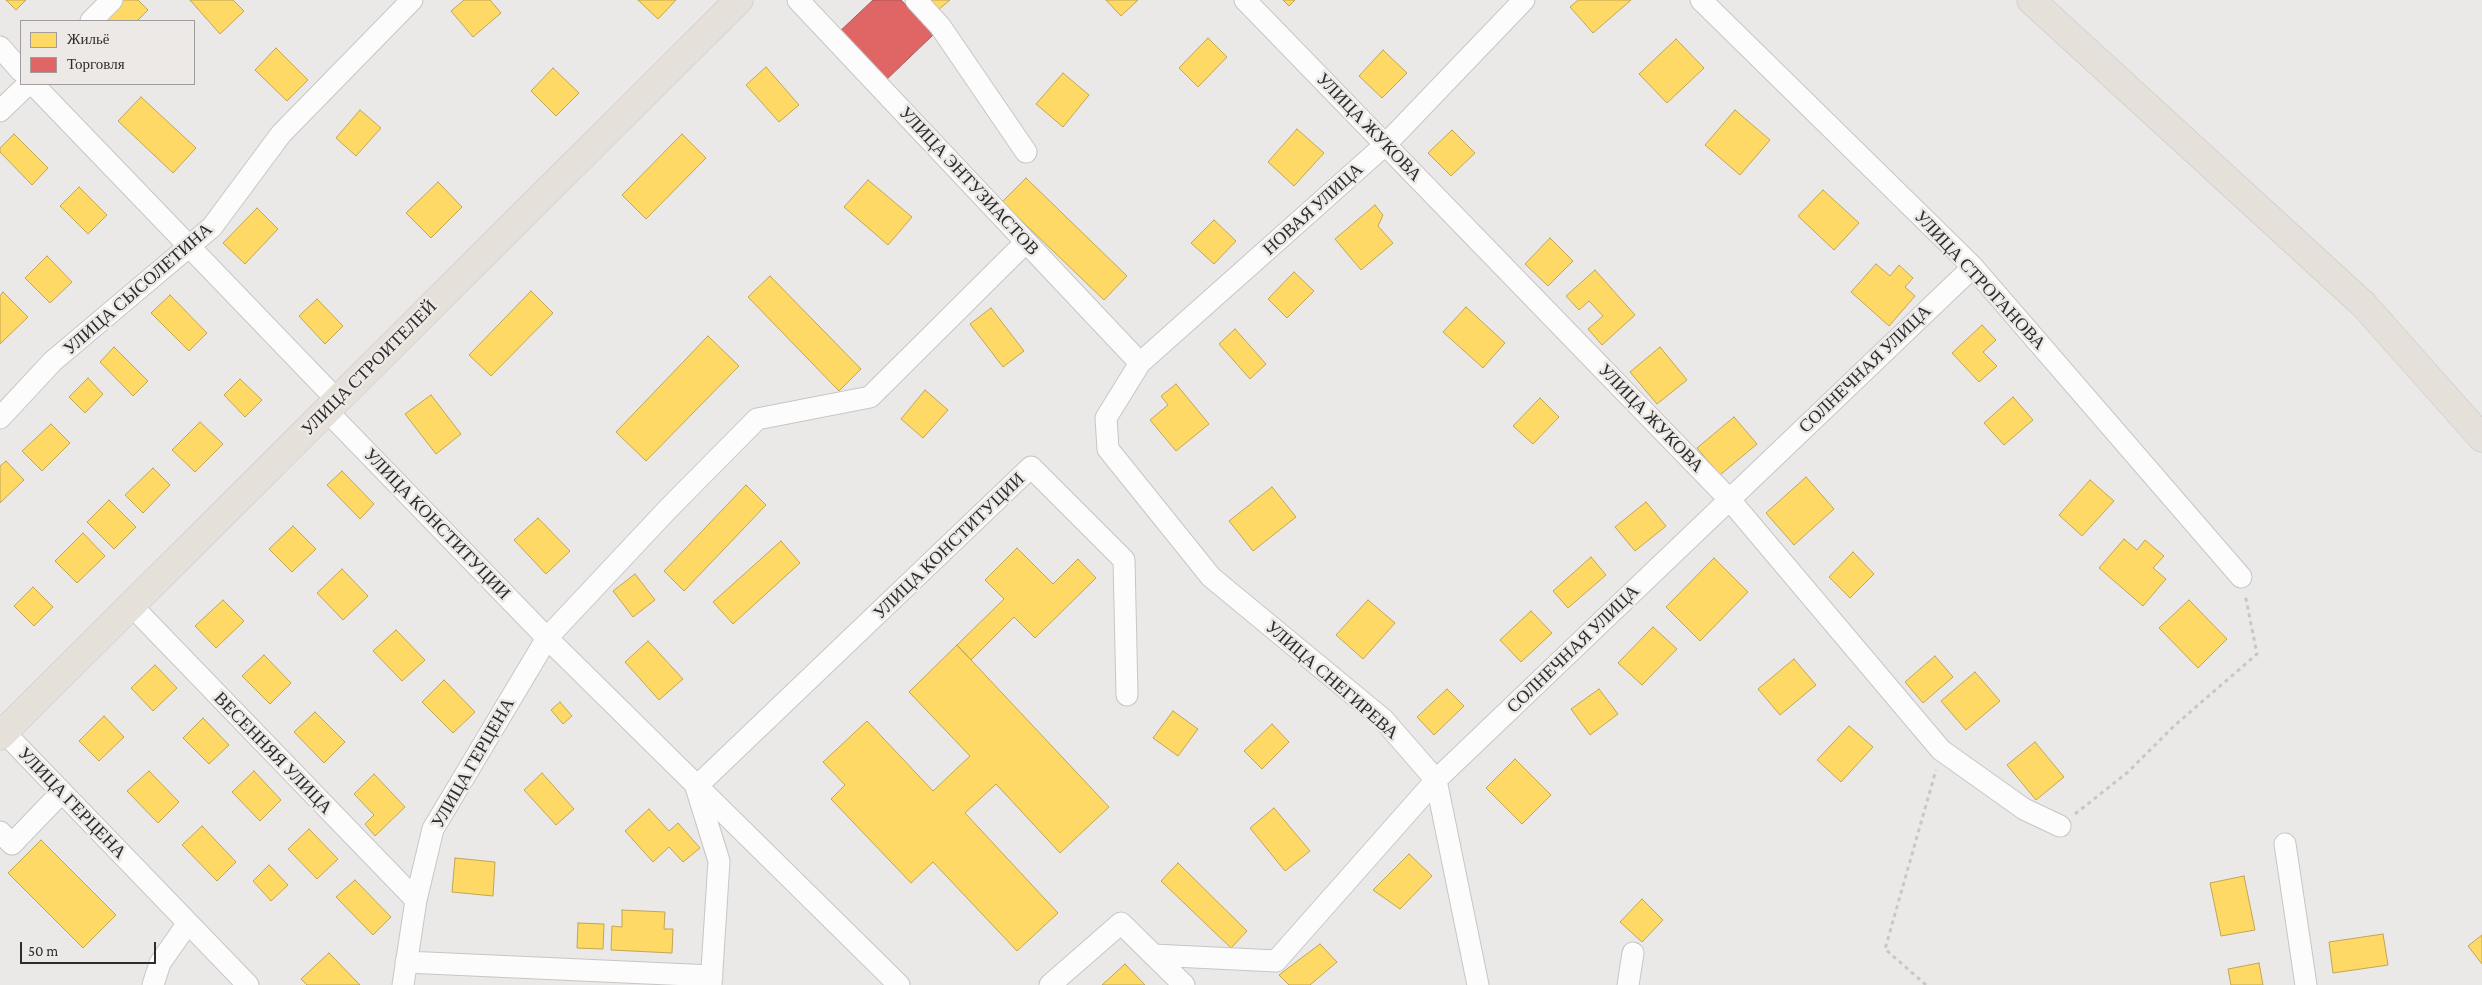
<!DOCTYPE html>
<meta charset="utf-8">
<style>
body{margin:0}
#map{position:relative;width:2482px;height:985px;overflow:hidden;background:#ebe9e8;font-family:"Crimson Pro",serif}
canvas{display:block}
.legend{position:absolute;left:20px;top:20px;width:175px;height:65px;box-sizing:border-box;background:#ece9e7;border:1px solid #a09d9c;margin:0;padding:6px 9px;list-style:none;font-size:15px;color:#2d2c2b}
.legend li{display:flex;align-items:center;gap:10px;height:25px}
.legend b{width:25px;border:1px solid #a09d9c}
.scale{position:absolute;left:20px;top:942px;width:136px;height:22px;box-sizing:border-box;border:2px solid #2d2c2b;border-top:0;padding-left:6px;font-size:15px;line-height:18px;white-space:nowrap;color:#2d2c2b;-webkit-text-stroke:4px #ece9e7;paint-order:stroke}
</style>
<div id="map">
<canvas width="2482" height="985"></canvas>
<ul class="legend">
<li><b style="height:14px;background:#ffd966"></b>Жильё</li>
<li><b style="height:14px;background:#e06666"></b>Торговля</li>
</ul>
<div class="scale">50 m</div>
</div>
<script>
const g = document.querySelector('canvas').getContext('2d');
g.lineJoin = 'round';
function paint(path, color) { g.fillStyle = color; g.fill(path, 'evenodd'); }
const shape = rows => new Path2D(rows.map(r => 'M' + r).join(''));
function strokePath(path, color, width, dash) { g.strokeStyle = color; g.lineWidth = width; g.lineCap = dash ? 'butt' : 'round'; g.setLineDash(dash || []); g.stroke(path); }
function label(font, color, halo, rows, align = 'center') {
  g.font = font + ' "Crimson Pro",serif'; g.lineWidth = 5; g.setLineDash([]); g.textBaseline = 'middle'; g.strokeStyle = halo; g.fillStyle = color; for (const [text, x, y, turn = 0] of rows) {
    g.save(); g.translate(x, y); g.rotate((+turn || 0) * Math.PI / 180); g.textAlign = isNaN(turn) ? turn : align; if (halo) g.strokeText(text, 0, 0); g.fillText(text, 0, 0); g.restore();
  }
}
const homes = shape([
 [6,0,26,0,16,10,6,0],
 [117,0,138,0,148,10,137,21,95,21,117,0],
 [190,0,233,0,244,11,220,34,190,0],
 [464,0,490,0,501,13,473,37,451,11,464,0],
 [638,0,676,0,658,19,638,0],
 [929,0,950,0,938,10,929,0],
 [1106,0,1138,0,1121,16,1106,0],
 [1283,0,1295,0,1289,6,1283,0],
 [1578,0,1631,0,1593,33,1570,7,1578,0],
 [1208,38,1227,57,1198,87,1179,68,1208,38],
 [1676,39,1704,68,1667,103,1639,74,1676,39],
 [276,48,308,80,287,101,255,70,276,48],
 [1383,50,1407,73,1382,98,1359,76,1383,50],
 [766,67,799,105,779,122,746,85,766,67],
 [553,68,579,93,556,116,531,91,553,68],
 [1063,73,1089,95,1063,127,1036,104,1063,73],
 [141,97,196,148,173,173,118,121,141,97],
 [360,110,381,128,356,156,336,138,360,110],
 [1735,110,1770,140,1740,175,1705,145,1735,110],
 [1297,129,1324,153,1294,186,1268,162,1297,129],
 [1452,130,1475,153,1451,176,1428,153,1452,130],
 [14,134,48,168,32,185,0,152,0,148,14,134],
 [682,134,706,158,646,219,622,195,682,134],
 [1026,178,1127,276,1104,300,1002,202,1026,178],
 [868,180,912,217,888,245,844,207,868,180],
 [438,182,462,207,431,238,406,213,438,182],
 [79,187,107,215,88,234,60,206,79,187],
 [1823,190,1859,223,1834,250,1798,216,1823,190],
 [1375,205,1383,215,1378,226,1393,243,1361,270,1335,239,1375,205],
 [257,208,278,229,245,264,223,243,257,208],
 [1214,220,1236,241,1214,264,1191,243,1214,220],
 [1550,238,1573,261,1548,286,1525,264,1550,238],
 [47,256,72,282,50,303,25,278,47,256],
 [1876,264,1890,276,1899,265,1913,278,1905,287,1915,296,1889,326,1851,292,1876,264],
 [1595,270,1635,315,1602,345,1588,329,1603,316,1589,301,1579,310,1566,296,1595,270],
 [1294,272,1314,291,1287,318,1268,299,1294,272],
 [770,276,861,369,839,391,748,297,770,276],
 [531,291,553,313,491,376,469,355,531,291],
 [3,292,28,317,0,344,0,296,3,292],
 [170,295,207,333,189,351,151,313,170,295],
 [317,299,343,326,325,344,299,316,317,299],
 [1466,307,1505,343,1483,368,1443,332,1466,307],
 [991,308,1024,351,1003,367,970,324,991,308],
 [1982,325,1996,340,1983,352,1997,366,1979,382,1952,353,1982,325],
 [1235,329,1266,364,1250,379,1219,344,1235,329],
 [708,336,739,366,646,461,616,432,708,336],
 [114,347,148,381,133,396,100,362,114,347],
 [1660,347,1687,380,1657,404,1630,372,1660,347],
 [88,378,103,394,85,413,69,397,88,378],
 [240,379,262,400,245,417,224,395,240,379],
 [1176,384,1209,424,1176,451,1150,420,1168,405,1161,396,1176,384],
 [925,390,948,410,923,438,901,419,925,390],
 [431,395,461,434,436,454,405,414,431,395],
 [2013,397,2033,420,2004,445,1984,423,2013,397],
 [1540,398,1559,417,1533,444,1513,426,1540,398],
 [1734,417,1757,444,1720,475,1697,448,1734,417],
 [200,422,223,444,195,472,172,450,200,422],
 [51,424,70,443,42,471,22,451,51,424],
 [6,461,24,480,0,503,0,466,6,461],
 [153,468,170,485,143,513,125,495,153,468],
 [342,471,374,504,360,519,327,485,342,471],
 [1806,477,1834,509,1794,545,1766,513,1806,477],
 [2090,480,2114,501,2082,536,2059,515,2090,480],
 [746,485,766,505,684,591,664,571,746,485],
 [1272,487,1296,517,1253,551,1229,521,1272,487],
 [109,500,136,527,114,549,87,522,109,500],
 [1646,502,1666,526,1635,551,1615,527,1646,502],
 [538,518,570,551,546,574,514,540,538,518],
 [293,526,316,549,292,572,269,549,293,526],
 [83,533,105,556,77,583,55,561,83,533],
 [2124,539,2137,550,2145,540,2164,556,2153,568,2166,579,2143,606,2099,568,2124,539],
 [781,541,800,563,733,624,713,602,781,541],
 [1017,548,1053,584,1078,559,1096,578,1035,638,1014,617,971,660,957,645,1004,599,985,580,1017,548],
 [1853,552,1874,574,1850,598,1829,577,1853,552],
 [1591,557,1606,575,1568,608,1553,591,1591,557],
 [1714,558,1748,592,1700,641,1666,607,1714,558],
 [342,569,368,596,343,620,317,593,342,569],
 [635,574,655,600,633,617,613,591,635,574],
 [33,587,53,607,34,626,14,606,33,587],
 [223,600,244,621,216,648,195,626,223,600],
 [1368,600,1395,623,1363,659,1336,635,1368,600],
 [2189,600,2227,639,2198,668,2159,628,2189,600],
 [1531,611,1552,633,1521,662,1500,640,1531,611],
 [1653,627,1677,649,1642,685,1618,663,1653,627],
 [396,630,425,660,402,681,373,651,396,630],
 [648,641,683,679,659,700,625,662,648,641],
 [957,645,1109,807,1060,853,996,784,965,813,1058,913,1017,951,933,862,911,883,831,799,845,785,823,762,867,721,933,791,970,756,909,692,957,645],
 [264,655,291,683,270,704,242,676,264,655],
 [1935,656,1953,677,1923,703,1905,682,1935,656],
 [1794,659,1816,685,1780,715,1758,689,1794,659],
 [155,665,177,688,153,711,131,688,155,665],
 [1975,672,2000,701,1966,730,1941,701,1975,672],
 [444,680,475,712,453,733,422,702,444,680],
 [1447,689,1464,706,1434,735,1417,717,1447,689],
 [1599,689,1618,714,1590,735,1571,709,1599,689],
 [560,702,572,716,563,724,551,710,560,702],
 [1173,711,1198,729,1178,756,1153,738,1173,711],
 [315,712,345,742,324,763,294,732,315,712],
 [104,716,124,737,99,761,79,741,104,716],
 [203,718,229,745,209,764,183,738,203,718],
 [1272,724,1289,742,1262,769,1244,751,1272,724],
 [1849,726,1873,747,1841,782,1817,760,1849,726],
 [2035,742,2064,777,2036,800,2007,765,2035,742],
 [1515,759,1551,795,1522,824,1486,788,1515,759],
 [149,771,179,802,158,823,127,791,149,771],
 [254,771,281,800,260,821,232,792,254,771],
 [542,773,574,809,556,825,524,790,542,773],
 [374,774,405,807,375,836,365,824,374,815,354,794,374,774],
 [1274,808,1310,851,1285,871,1250,828,1274,808],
 [649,809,669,831,678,823,700,848,683,862,669,847,653,862,625,831,649,809],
 [202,826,236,862,217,881,182,845,202,826],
 [309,829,338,859,317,879,288,849,309,829],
 [41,840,116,915,83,948,8,873,41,840],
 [1409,854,1432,876,1400,909,1373,890,1409,854],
 [455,858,495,862,493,896,452,892,455,858],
 [1178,863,1247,931,1231,948,1161,881,1178,863],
 [269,865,288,885,271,901,253,881,269,865],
 [2244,876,2255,930,2221,936,2210,883,2244,876],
 [355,880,391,917,373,935,336,897,355,880],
 [1642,899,1663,920,1642,942,1620,922,1642,899],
 [622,910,665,912,664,929,673,929,672,953,611,950,612,926,622,927,622,910],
 [578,923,604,924,603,949,577,948,578,923],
 [2383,934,2388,965,2333,973,2329,942,2383,934],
 [2482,935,2482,964,2468,946,2482,935],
 [1320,944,1337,962,1310,985,1289,985,1279,975,1320,944],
 [329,953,360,985,307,985,301,979,329,953],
 [2259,963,2263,985,2231,985,2228,969,2259,963],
 [1125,964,1145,985,1102,985,1125,964]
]);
paint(homes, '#ffd966');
strokePath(homes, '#c0a554', 1);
const shops = shape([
 [873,0,901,0,934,34,885,81,838,33,873,0]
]);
paint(shops, '#e06666');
strokePath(shops, '#aa5554', 1);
const minor = shape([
 [798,0,1140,363],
 [916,0,940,26,1026,152],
 [1245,0,1729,499,1941,750,2024,809,2060,826],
 [1701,0,1973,267,2241,577],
 [91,21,112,0],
 [0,47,21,71],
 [33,84,337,400],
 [0,111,28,84],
 [326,410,547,638,899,985],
 [0,418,53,361,212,227,281,134,412,0],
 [131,605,416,900],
 [0,728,248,985],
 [0,832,12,844,62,792],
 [2285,844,2306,985],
 [1153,955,1276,961,1436,780,1973,267],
 [406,962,712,976],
 [153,985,160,963,188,923],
 [403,985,416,900,433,829,547,638,668,509,757,419,870,397,1026,242],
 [711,985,719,861,696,787,1031,467,1124,560,1127,695],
 [1050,985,1121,923,1184,985],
 [1478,985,1436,780,1383,719,1211,577,1108,449,1106,418,1140,363,1386,144,1524,0],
 [1628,985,1633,953]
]);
const major = shape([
 [2031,0,2364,305,2482,438],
 [0,736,739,0]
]);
strokePath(minor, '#c7c6c5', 23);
strokePath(major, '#c6c5c5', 29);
strokePath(shape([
 [2075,814,2128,772,2174,726,2257,654,2245,594],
 [1926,985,1885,949,1936,770]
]), '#c8c7c7', 3, [4, 4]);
strokePath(minor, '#fcfcfc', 21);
strokePath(major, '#e6e0da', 28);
label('18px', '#2d2c2b', '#ece9e7', [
 ["УЛИЦА ЖУКОВА",1369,127,46],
 ["УЛИЦА ЭНТУЗИАСТОВ",969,181,47],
 ["НОВАЯ УЛИЦА",1313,209,-42],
 ["УЛИЦА СТРОГАНОВА",1980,280,47],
 ["УЛИЦА СЫСОЛЕТИНА",138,289,-41],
 ["УЛИЦА СТРОИТЕЛЕЙ",369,368,-45],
 ["СОЛНЕЧНАЯ УЛИЦА",1865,369,-44],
 ["УЛИЦА ЖУКОВА",1651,418,46],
 ["УЛИЦА КОНСТИТУЦИИ",437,524,46],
 ["УЛИЦА КОНСТИТУЦИИ",949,546,-44],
 ["СОЛНЕЧНАЯ УЛИЦА",1573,649,-44],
 ["УЛИЦА СНЕГИРЕВА",1332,680,41],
 ["ВЕСЕННЯЯ УЛИЦА",273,753,46],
 ["УЛИЦА ГЕРЦЕНА",473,763,-60],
 ["УЛИЦА ГЕРЦЕНА",72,803,46]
]);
</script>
